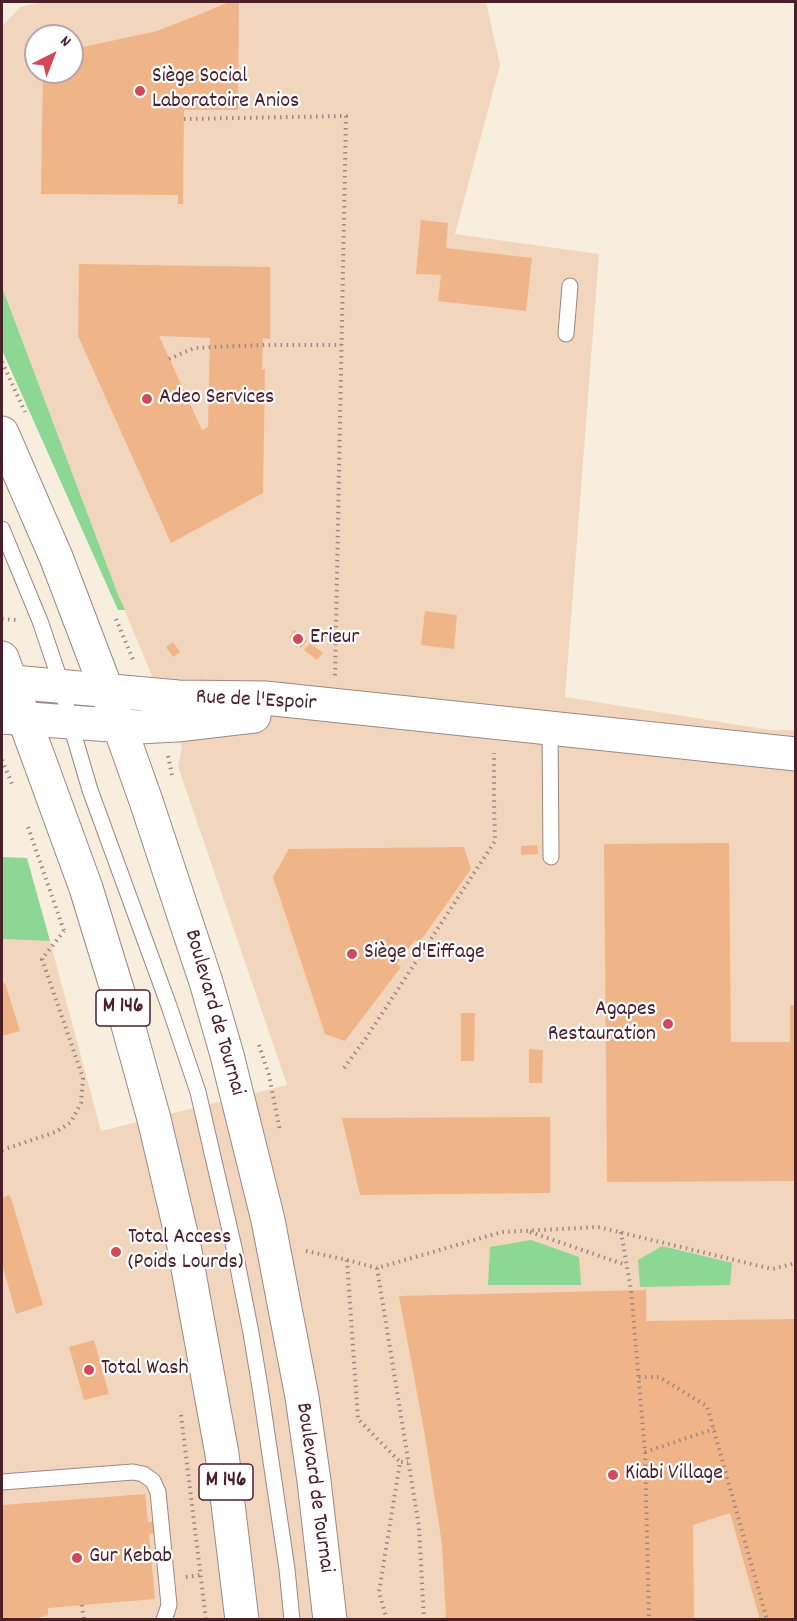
<!DOCTYPE html>
<meta charset="utf-8">
<style>
body{margin:0}
#map{position:relative;width:797px;height:1621px;overflow:hidden;background:#f7eede;font-family:Dekko,sans-serif}
canvas{display:block}
.frame{position:absolute;inset:0;border:3px solid #4a1f2b;pointer-events:none}
.north{position:absolute;left:24px;top:24px;width:60px;height:60px;box-sizing:border-box;background:#fff;border:2px solid #b7a5aa;border-radius:50%;rotate:42deg;font-size:16px;font-weight:700;line-height:24px;text-align:center;color:#4a1f2b}
.north::after{content:'';display:block;margin:auto;width:21px;height:27px;background:#d1495b;clip-path:polygon(50% 0,100% 100%,50% 72%,0 100%)}
</style>
<div id="map">
<canvas width="797" height="1621"></canvas>
<div class="frame"></div>
<div class="north">N</div>
</div>
<script>
const g = document.querySelector('canvas').getContext('2d');
g.lineJoin = 'round';
function paint(path, color) { g.fillStyle = color; g.fill(path, 'evenodd'); }
const shape = rows => new Path2D(rows.map(r => 'M' + r).join(''));
function strokePath(path, color, width, dash) { g.strokeStyle = color; g.lineWidth = width; g.lineCap = dash ? 'butt' : 'round'; g.setLineDash(dash || []); g.stroke(path); }
function label(font, color, halo, rows, align = 'center') {
  g.font = font + ' Dekko,sans-serif'; g.lineWidth = 4.5; g.setLineDash([]); g.textBaseline = 'middle'; g.strokeStyle = halo; g.fillStyle = color; for (const [text, x, y, turn = 0] of rows) {
    g.save(); g.translate(x, y); g.rotate((+turn || 0) * Math.PI / 180); g.textAlign = isNaN(turn) ? turn : align; if (halo) g.strokeText(text, 0, 0); g.fillText(text, 0, 0); g.restore();
  }
}
paint(shape([
 [42,2,486,2,500,65,455,234,599,254,565,697,770,730,795,730,795,1619,2,1619,2,939,50,941,101,1131,287,1085,178,766,182,748,117,592,2,287,2,26,20,7],
 [36,36,72,36,72,72,36,72]
]), '#f2d5bd');
paint(shape([
 [2,287,117,592,125,610,118,610,2,350],
 [2,857,27,858,50,941,2,939],
 [531,1240,579,1257,581,1285,488,1285,490,1247],
 [662,1246,732,1263,730,1285,640,1287,638,1260]
]), '#8cd793');
paint(shape([
 [229,2,239,2,238,110,184,110,183,204,178,204,178,195,41,194,43,72,72,72,72,53,83,53,83,47,157,31,203,13],
 [421,220,448,223,446,248,532,258,526,311,438,301,441,275,416,274],
 [79,264,270,267,270,339,263,338,262,370,265,369,263,493,171,543,78,336],
 [159,336,210,338,208,427,202,430],
 [425,611,457,615,454,649,421,645],
 [294,630,307,641,301,648,289,637],
 [173,642,180,652,173,657,166,647],
 [310,643,323,653,317,660,304,650],
 [729,843,731,1042,790,1042,790,1005,796,1005,796,1181,607,1182,604,844],
 [537,845,538,854,521,855,521,846],
 [464,847,471,869,419,943,415,940,397,964,401,967,345,1041,325,1034,273,877,289,849],
 [5,983,20,1031,2,1036,2,984],
 [461,1013,475,1013,474,1061,461,1061],
 [529,1049,543,1050,542,1083,529,1083],
 [550,1117,550,1193,360,1195,342,1118],
 [10,1195,43,1305,16,1314,2,1263,2,1198],
 [646,1290,646,1321,796,1319,796,1620,760,1620,730,1513,693,1525,694,1620,446,1620,442,1544,425,1436,399,1296],
 [94,1340,109,1394,84,1400,69,1347],
 [145,1494,148,1522,156,1521,157,1533,149,1534,155,1599,48,1608,48,1615,32,1620,2,1620,2,1505]
]), '#efb589');
const lane = shape([
 [566,334,570,286],
 [2,529,40,621,62,686,70,722,90,790,169,1006,198,1092,235,1252,251,1333,260,1387,287,1569,292,1620],
 [550,728,551,857],
 [2,1482,133,1472,143,1474,153,1481,158,1492,169,1605,164,1620]
]);
const secondary = shape([
 [2,681,178,697,265,698,796,754],
 [2,717,138,727,177,725,254,716]
]);
const primary = shape([
 [2,433,56,557,107,691,146,801,206,982,227,1055,268,1220,302,1397,314,1481,330,1620],
 [2,658,86,888,128,1025,154,1119,184,1246,222,1454,242,1620]
]);
strokePath(lane, '#a08684', 17);
strokePath(secondary, '#a08684', 35);
strokePath(primary, '#a08684', 35);
strokePath(shape([
 [2,2,3,2],
 [184,119,346,116,335,676],
 [169,359,194,348,265,345,341,345],
 [2,362,25,412],
 [2,619,16,620],
 [116,619,134,662],
 [168,756,172,775],
 [2,760,12,784],
 [28,827,64,931],
 [259,1045,269,1075,280,1131],
 [344,1068,366,1038,495,841,494,803,494,753],
 [2,1150,56,1132,71,1122,81,1103,83,1078,42,959,64,931],
 [530,1232,626,1265],
 [621,1232,631,1290,645,1452,649,1620],
 [306,1251,347,1260,358,1419,400,1462],
 [347,1260,377,1268],
 [639,1377,659,1377,707,1406,767,1620],
 [181,1415,206,1620],
 [645,1452,714,1429],
 [186,1577,200,1575],
 [82,1605,84,1620],
 [387,1620,379,1592,400,1462,408,1462],
 [424,1620,419,1527,377,1268,502,1232,598,1227,772,1269,796,1263]
]), '#a08684', 4, [1.5, 4.5]);
strokePath(lane, '#fff', 15);
strokePath(secondary, '#fff', 33);
strokePath(primary, '#fff', 33);
for (const [x, y, r, color] of [
 [140,91,6,"#d1495b"],
 [147,399,6,"#d1495b"],
 [298,639,6,"#d1495b"],
 [352,954,6,"#d1495b"],
 [668,1024,6,"#d1495b"],
 [116,1252,6,"#d1495b"],
 [89,1370,6,"#d1495b"],
 [613,1475,6,"#d1495b"],
 [77,1558,6,"#d1495b"]
]) { const dot = new Path2D(); dot.arc(x, y, r, 0, 2 * Math.PI); g.fillStyle = color; g.fill(dot); strokePath(dot, '#fff', 2); }
for (const [x, y, w] of [
 [123,1008,54],
 [226,1482,54]
]) { const box = new Path2D(); box.roundRect(x - w / 2, y - 18, w, 36, 4.5); g.fillStyle = '#fff'; g.fill(box); strokePath(box, '#4a1f2b', 1.5); }
label('bold 21px', '#4a1f2b', null, [
 ["M 146",123,1008],
 ["M 146",226,1482]
]);
label('22px', '#4a1f2b', '#fff', [
 ["Siège Social",152,78],
 ["Laboratoire Anios",152,103],
 ["Adeo Services",159,399],
 ["Erieur",310,639],
 ["Siège d'Eiffage",364,954],
 ["Agapes",656,1011,"right"],
 ["Restauration",656,1036,"right"],
 ["Total Access",128,1239],
 ["(Poids Lourds)",128,1264],
 ["Total Wash",101,1370],
 ["Kiabi Village",625,1475],
 ["Gur Kebab",89,1558]
], 'left');
label('22px', '#4a1f2b', '#fff', [
 ["Rue de l'Espoir",256,702,3],
 ["Boulevard de Tournai",213,1013,74],
 ["Boulevard de Tournai",313,1488,82]
]);
</script>
